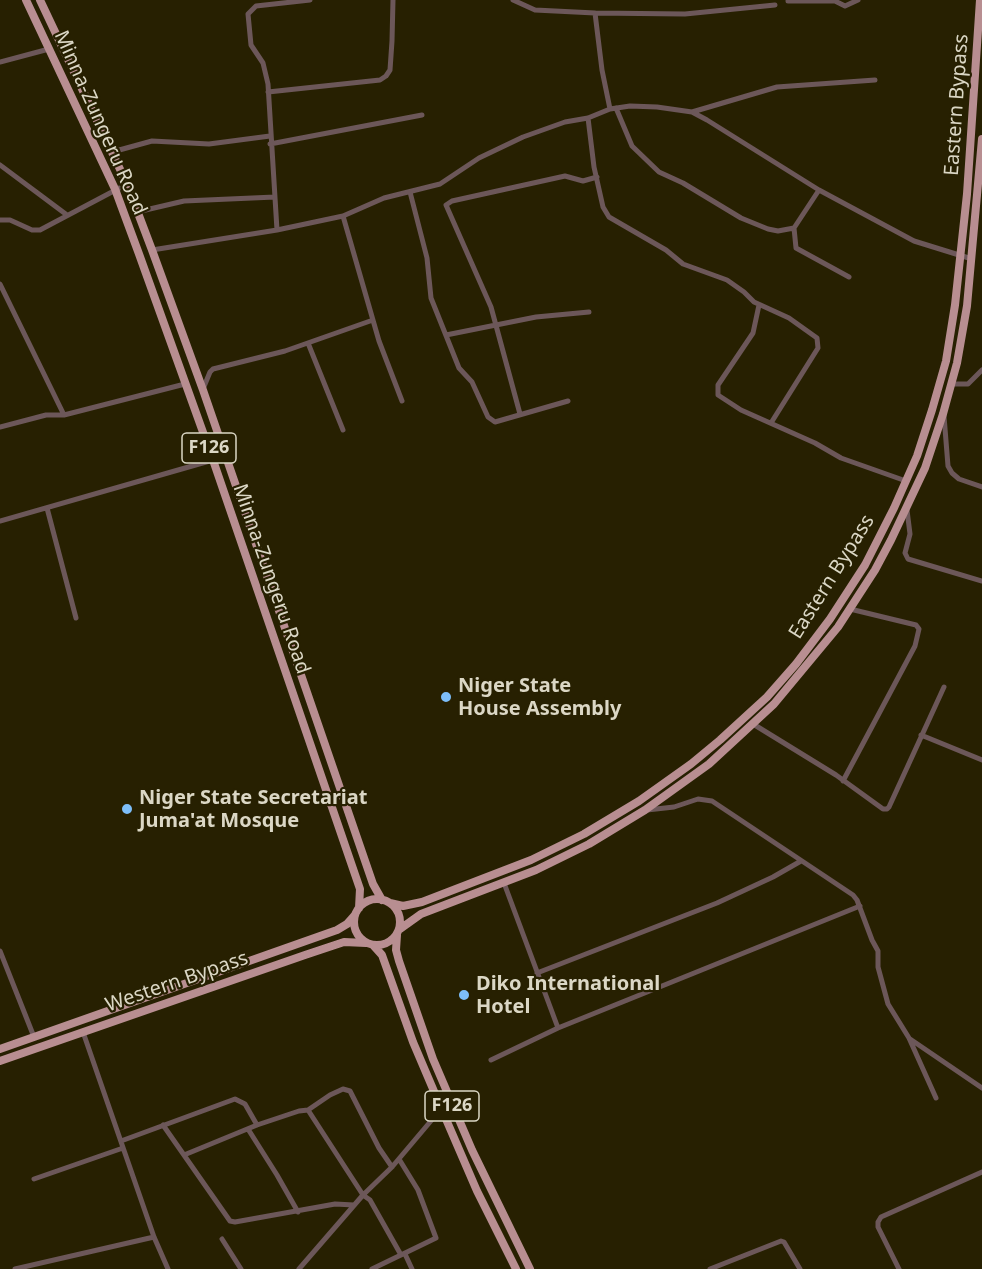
<!DOCTYPE html>
<style>
body{margin:0}
canvas{display:block;background:#272001}
</style>
<canvas width="982" height="1269"></canvas>
<script>
const g = document.querySelector('canvas').getContext('2d');
g.lineJoin = 'round';
const shape = rows => new Path2D(rows.map(r => 'M' + r).join(''));
function strokePath(path, color, width, dash) { g.strokeStyle = color; g.lineWidth = width; g.lineCap = dash ? 'butt' : 'round'; g.setLineDash(dash || []); g.stroke(path); }
function label(font, color, halo, rows, align = 'center') {
  g.font = font + ' "Noto Sans",sans-serif'; g.lineWidth = 4.5; g.setLineDash([]); g.textBaseline = 'middle'; g.strokeStyle = halo; g.fillStyle = color; for (const [text, x, y, turn = 0] of rows) {
    g.save(); g.translate(x, y); g.rotate((+turn || 0) * Math.PI / 180); g.textAlign = isNaN(turn) ? turn : align; if (halo) g.strokeText(text, 0, 0); g.fillText(text, 0, 0); g.restore();
  }
}
strokePath(shape([
 [513,0,535,10,595,13,685,14,775,5],
 [788,1,835,1,845,6,858,0],
 [595,13,602,70,610,109],
 [0,62,49,49],
 [268,92,380,80,386,76,390,70,392,41,393,0],
 [616,108,632,146,659,172,683,183,741,218,768,229,778,231,794,228,796,248,849,277],
 [692,112,777,87,875,80],
 [588,118,594,167,603,207,609,217,666,250,683,264,727,280,744,292,754,302,789,318,817,338,818,348,771,423],
 [270,144,422,115],
 [112,152,152,141,209,144,270,136],
 [0,165,67,215],
 [410,192,427,258,431,298,459,368,472,382,488,417,495,422,568,401],
 [137,212,184,201,275,197],
 [343,216,379,341,402,401],
 [0,220,10,220,32,230,40,230,127,184],
 [794,228,819,190],
 [277,230,268,84,263,63,251,45,248,14,256,6,310,0],
 [152,250,277,230,343,216,384,198,440,184,479,158,523,137,565,122,588,118,610,109,630,106,657,107,692,112,707,120,819,190,914,241,972,259],
 [0,284,64,415],
 [759,305,753,333,718,385,718,395,741,410,815,443,841,458,906,481],
 [446,335,536,317,589,312],
 [308,343,343,430],
 [952,384,968,384,982,370],
 [203,389,210,372,213,369,285,351,373,320],
 [520,414,491,307,446,205,452,201,565,176,583,181,597,177],
 [944,416,948,466,952,473,959,479,982,487],
 [0,427,46,415,64,415,185,384],
 [47,508,76,618],
 [907,510,910,534,905,553,908,559,982,581],
 [0,521,213,460],
 [753,724,836,775,883,809,887,809,889,807,944,687],
 [921,735,982,760],
 [843,781,915,646,919,629,916,625,850,609],
 [647,810,674,807,698,799,712,801,853,895,857,900,872,940,878,951,878,967,888,1004,909,1038,936,1098],
 [504,883,558,1028],
 [0,951,34,1037],
 [537,973,717,903,773,877,801,861],
 [83,1032,154,1237,168,1269],
 [910,1039,982,1088],
 [491,1060,558,1028,860,906],
 [308,1110,363,1195,370,1200,401,1255],
 [163,1125,230,1221,235,1222,335,1204,354,1205],
 [248,1129,277,1175,298,1212],
 [121,1141,235,1099,245,1104,257,1125],
 [184,1155,257,1125,299,1111,308,1110,330,1095,343,1089,350,1091,379,1148,392,1167],
 [34,1179,123,1148],
 [222,1239,241,1269],
 [405,1254,412,1269],
 [15,1269,154,1237],
 [299,1269,363,1195,392,1167,441,1109],
 [372,1269,436,1238,418,1190,399,1159],
 [710,1269,781,1241,784,1242,800,1269],
 [899,1269,878,1227,878,1222,881,1217,982,1172]
]), '#6c5759', 5);
strokePath(shape([
 [26,0,115,189,139,254,213,460,360,889,359,908],
 [40,0,127,184,152,250,203,390,373,884,382,900],
 '354 922a23 23 0 1 1 46 0a23 23 0 1 1-46 0Z',
 [390,903,403,906,422,902,531,860,584,834,639,801,691,764,720,740,767,697,796,664,830,619,865,565,894,508,917,456,932,410,946,361,955,305,967,194,980,0],
 [400,929,421,914,536,870,589,844,645,810,709,764,774,704,838,627,875,570,891,540,925,468,943,414,957,363,967,306,982,139],
 [397,935,396,950,399,961,433,1059,472,1150,530,1269],
 [373,945,382,955,413,1042,436,1096,477,1191,516,1269],
 [0,1049,337,930,347,924,355,915],
 [0,1061,305,955,344,942,366,943]
]), '#b88e91', 8);
for (const [x, y, r, color] of [
 [446,697,6,"#7dbef9"],
 [127,809,6,"#7dbef9"],
 [464,995,6,"#7dbef9"]
]) { const dot = new Path2D(); dot.arc(x, y, r, 0, 2 * Math.PI); g.fillStyle = color; g.fill(dot); strokePath(dot, '#272001', 2); }
for (const [x, y, w] of [
 [209,448,54],
 [452,1106,54]
]) { const box = new Path2D(); box.roundRect(x - w / 2, y - 15, w, 30, 4.5); g.fillStyle = '#272001'; g.fill(box); strokePath(box, '#dbd7c5', 1.5); }
label('bold 18px', '#dbd7c5', null, [
 ["F126",209,448],
 ["F126",452,1106]
]);
label('20px', '#dbd7c5', '#272001', [
 ["Eastern Bypass",957,105,-86],
 ["Minna-Zungeru Road",100,123,66],
 ["Eastern Bypass",832,577,-58],
 ["Minna-Zungeru Road",271,579,71],
 ["Western Bypass",177,982,-19]
]);
label('bold 20px', '#dbd7c5', '#272001', [
 ["Niger State",458,686],
 ["House Assembly",458,709],
 ["Niger State Secretariat",139,798],
 ["Juma'at Mosque",139,821],
 ["Diko International",476,984],
 ["Hotel",476,1007]
], 'left');
</script>
